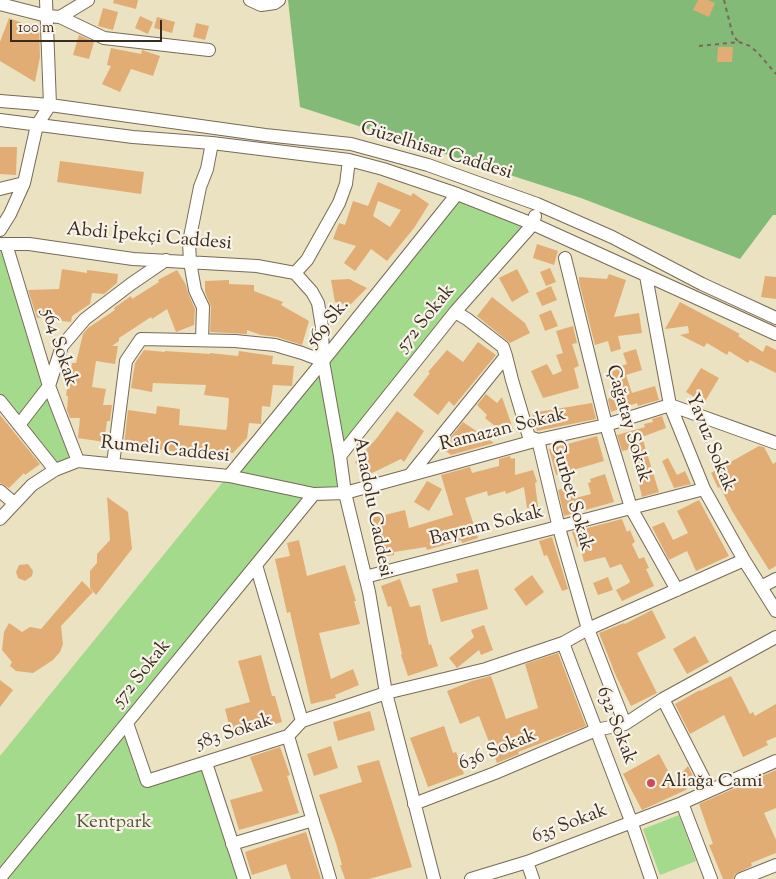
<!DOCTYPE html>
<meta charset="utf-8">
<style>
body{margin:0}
#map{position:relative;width:776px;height:879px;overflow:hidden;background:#eae2c0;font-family:"Sorts Mill Goudy",serif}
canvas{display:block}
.scale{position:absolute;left:10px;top:20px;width:152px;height:22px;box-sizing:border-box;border:2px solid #3b2a1e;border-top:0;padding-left:6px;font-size:15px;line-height:18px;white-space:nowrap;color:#3b2a1e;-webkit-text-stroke:4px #f7f3e8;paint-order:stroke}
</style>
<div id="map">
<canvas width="776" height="879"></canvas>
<div class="scale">100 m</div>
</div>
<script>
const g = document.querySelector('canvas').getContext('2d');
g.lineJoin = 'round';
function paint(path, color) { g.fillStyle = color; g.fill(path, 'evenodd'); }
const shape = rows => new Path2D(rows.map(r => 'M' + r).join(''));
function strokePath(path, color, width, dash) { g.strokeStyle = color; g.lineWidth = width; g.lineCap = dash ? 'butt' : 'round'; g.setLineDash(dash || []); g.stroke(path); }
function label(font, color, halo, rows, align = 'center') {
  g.font = font + ' "Sorts Mill Goudy",serif'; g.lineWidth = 4.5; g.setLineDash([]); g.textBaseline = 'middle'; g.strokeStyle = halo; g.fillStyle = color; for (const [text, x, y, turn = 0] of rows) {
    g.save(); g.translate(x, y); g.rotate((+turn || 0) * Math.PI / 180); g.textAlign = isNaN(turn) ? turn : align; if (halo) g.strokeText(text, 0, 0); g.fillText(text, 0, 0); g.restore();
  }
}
paint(shape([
 [457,194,533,224,341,456,345,493,314,494,127,723,147,781,206,763,244,879,0,879,0,756],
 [0,244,78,461,55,470,0,401],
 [679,815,696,861,660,875,643,829]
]), '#a4da8b');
paint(shape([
 [288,0,776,0,776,215,773,215,740,259,581,198,300,107]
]), '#83ba77');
paint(shape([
 [114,0,138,0,136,9,113,3],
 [698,0,708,0,715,3,709,17,693,10],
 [103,8,118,12,113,30,98,26],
 [140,16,153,22,148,34,135,28],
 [157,17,175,22,172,33,154,28],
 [9,18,25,24,39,24,40,57,35,82,0,61,0,42],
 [196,23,209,26,205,40,193,37],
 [79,35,94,42,89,59,73,55],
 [718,47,733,47,732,62,717,62],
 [111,48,141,54,142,50,160,56,153,76,131,69,120,92,102,84,111,66,107,65],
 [0,147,17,147,16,175,0,174],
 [60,161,144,172,141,194,57,182],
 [378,182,411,196,413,193,429,204,414,228,387,261,371,249,355,271,344,263,356,246,333,239,339,223,345,225,353,201,368,206],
 [378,201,401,210,390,227,373,216],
 [537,244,558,251,554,265,533,258],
 [550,268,556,282,546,286,540,272],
 [62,269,87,273,87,270,118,274,117,283,104,294,92,293,90,304,72,316,71,322,53,320,53,317,37,318,28,290,59,289],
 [517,269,529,292,512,302,499,278],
 [177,270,186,285,188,293,195,309,194,325,176,332,167,309,152,319,151,317,119,338,119,341,112,346,118,346,115,364,96,361,92,387,106,389,103,405,112,405,110,421,107,421,104,442,78,438,80,418,70,418,67,410,68,396,66,396,68,383,69,383,72,363,76,363,83,334,88,328,115,310,114,308,131,296,132,299,159,282,158,280],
 [609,274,626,280,614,317,639,313,642,333,618,336,621,349,611,352,608,341,595,345,579,282,579,277,607,279],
 [765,276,776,277,776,299,761,297],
 [349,279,367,288,349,306,335,302,331,280],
 [229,280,229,284,254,285,254,291,283,302,281,305,309,321,302,345,277,337,261,335,247,330,247,334,210,332,211,307,205,292,205,281],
 [551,286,557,300,542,306,536,293],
 [492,297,525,323,530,333,510,343,477,316],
 [680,302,740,334,738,336,763,352,766,345,776,350,776,373,750,360,748,363,729,351,727,355,707,343,704,347,680,335,689,333,688,326,665,329],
 [551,310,558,326,545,331,539,315],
 [573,326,577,343,572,344,579,366,574,368,579,388,543,398,531,371,547,364,553,375,562,371,556,355,563,353,556,331],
 [478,342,496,355,454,406,449,401,438,415,413,395,430,373,428,372,447,350,463,362],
 [636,349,642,370,626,375,632,393,655,386,659,400,638,406,637,403,611,412,608,400,609,398,614,396,608,370,627,364,623,353],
 [144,350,165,352,165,351,210,354,210,353,238,356,239,351,273,356,272,364,294,366,292,386,273,385,270,407,262,406,261,424,249,423,247,438,233,453,220,451,220,457,124,445,128,410,156,414,157,406,180,409,179,425,226,430,227,427,229,398,204,395,206,385,153,383,152,392,131,388,135,363],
 [701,368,719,378,704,403,686,392],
 [486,394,497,403,502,397,513,429,502,432,485,418,487,415,477,405],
 [592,403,596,419,537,431,532,413],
 [397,411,424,431,404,462,401,459,368,475,355,462,376,439],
 [0,415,40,464,25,475,24,473,9,488,0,483],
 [662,416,666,428,642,437,659,492,642,497,631,449,622,451,617,435,645,427,644,424,653,422,652,419],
 [463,422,494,443,451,455,442,448],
 [597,436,604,461,556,475,549,449],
 [759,446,764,447,773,464,776,462,776,566,769,570,732,511,720,487,718,488,711,473],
 [510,456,511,459,515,458,515,475,533,470,537,482,535,483,538,507,527,508,524,487,506,494,505,491,488,496,487,491,465,498,478,538,462,543,461,540,427,550,426,547,394,552,394,555,381,557,372,518,405,510,409,528,453,515,441,475,470,467,472,473,499,466,499,459],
 [668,458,677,475,685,471,691,484,674,488,662,461],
 [605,474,614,502,564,516,558,490,571,486,575,498,591,494,588,483,591,482,590,479],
 [427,481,442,489,429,511,414,502],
 [107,497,128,512,132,549,96,595,90,588,90,571,97,563,97,554,110,540],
 [699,500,729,556,696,571,687,551,669,560,652,527,664,522,673,540,688,533,677,511],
 [622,519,627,532,630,530,635,542,632,544,639,559,644,557,649,568,646,569,654,586,622,601,616,590,629,583,630,581,621,564,610,568,605,557,584,562,580,546,577,547,572,532],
 [552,537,568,589,562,591,547,555,544,556,539,541],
 [299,540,307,576,345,565,356,601,354,601,360,624,319,633,331,679,353,669,359,685,335,695,336,698,311,704,290,612,287,613,275,559,290,556,287,543],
 [28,564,33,571,32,576,25,581,18,578,16,572,19,565],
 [478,569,488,609,441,622,432,589,458,582,456,574],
 [532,575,544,592,526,606,514,589],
 [608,577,613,590,598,595,593,583],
 [400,579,410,607,420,605,429,645,431,644,438,666,408,676,401,655,402,654,391,606,388,607,381,586],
 [82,581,93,592,61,626,63,644,60,652,53,660,33,673,16,671,10,666,12,662,2,650,4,632,9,623,22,632,30,627,41,629],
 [652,610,666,638,637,653,657,693,631,706,616,676,599,633,624,623,625,624],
 [484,625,493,650,481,655,479,650,457,668,449,658,474,637,471,630],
 [695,636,709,662,687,674,673,649],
 [558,653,586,726,518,752,519,754,497,763,479,716,460,724,447,691,472,681,491,676,506,719,538,708,525,664],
 [261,655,272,696,275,696,282,722,232,736,225,709,250,702,238,661],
 [731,676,750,714,753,712,755,716,776,704,776,737,766,741,768,745,743,757,724,715,690,734,675,704,700,690,700,691],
 [0,680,13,690,0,707],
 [370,711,375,730,338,741,333,722],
 [444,726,453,753,456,752,464,774,428,787,410,738],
 [331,746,338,768,314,776,307,754],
 [280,747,290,775,287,776,299,813,239,830,230,800,263,791,250,757],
 [659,754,674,782,688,766,695,780,686,790,642,810,623,774],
 [379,760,412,867,369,879,345,879,340,865,342,865,336,843,319,795,362,782,357,766],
 [776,770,776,808,764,813,776,840,776,853,751,863,752,866,735,874,733,879,723,879,709,845,713,844,699,804],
 [306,832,321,879,291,879,286,864,252,875,245,852]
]), '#e2ad74');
const minor = shape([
 [250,0,261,5,275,3,279,0],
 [0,4,47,16,60,17,88,0],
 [60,17,104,38,209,50],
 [0,101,50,105,265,135,351,144,428,165,537,204,612,237,702,284,776,318],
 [0,120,133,137,212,143,349,160,383,169,457,194,533,224,776,334],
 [0,189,24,183],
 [0,230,10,214,24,183,37,125,50,105,46,0],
 [0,244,29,244,133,259,257,266,295,273],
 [6,244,49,386,78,461],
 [565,258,606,425,631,508,677,590],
 [295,273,312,292,318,303,322,327,323,361,340,456,345,493,369,592,386,693,434,879],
 [295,273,307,260,339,203,346,184,349,160],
 [646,276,670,405,704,489,744,560,776,611],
 [455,312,467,319,503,347,506,356,512,380,529,437,538,440,559,528,588,629,625,724],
 [202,340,203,307,195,290,190,262,189,242,200,187,207,169,212,143],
 [0,401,55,470],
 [19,425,49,386,62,346,85,319,131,284,166,260],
 [340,456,455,312,533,224,535,216],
 [113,464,126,361,141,339,235,341,275,345,302,353,323,361],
 [410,475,506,356],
 [229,476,323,361,457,194],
 [0,491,14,503],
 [0,519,32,485,55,470,78,461,229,476,314,494,345,493,538,440,606,425,670,405,776,443],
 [256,565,302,721],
 [365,577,704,489],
 [761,587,776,579],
 [563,643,631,821,651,879],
 [663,699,709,789],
 [127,723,147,781,288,736,302,721,386,693,486,669,563,643,588,629,744,560],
 [288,736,330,879],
 [206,763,244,879],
 [682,803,711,879],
 [414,804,495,773,596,730,625,724,663,699,776,637],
 [232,844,313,820],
 [527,862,533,879],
 [0,878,314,494],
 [471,879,527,862,682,803,776,761],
 [741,879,776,865]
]);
strokePath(minor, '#786a57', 14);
strokePath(shape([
 [724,0,733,36,739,42],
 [699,46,739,42,750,46,758,53,776,74]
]), '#786a57', 2, [4, 4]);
strokePath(minor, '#fff', 12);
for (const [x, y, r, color] of [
 [651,783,5,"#d1495b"]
]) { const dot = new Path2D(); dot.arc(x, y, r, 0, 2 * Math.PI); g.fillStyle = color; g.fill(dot); strokePath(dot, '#f7f3e8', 2); }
label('19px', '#3b2a1e', '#f7f3e8', [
 ["Güzelhisar Caddesi",436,152,17],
 ["Abdi İpekçi Caddesi",149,238,5],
 ["572 Sokak",427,319,-51],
 ["569 Sk.",329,324,-51],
 ["564 Sokak",58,348,72],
 ["Çağatay Sokak",627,424,74],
 ["Ramazan Sokak",503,431,-14],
 ["Yavuz Sokak",709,443,68],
 ["Rumeli Caddesi",165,451,6],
 ["Gurbet Sokak",570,496,74],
 ["Anadolu Caddesi",371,507,79],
 ["Bayram Sokak",487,527,-14],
 ["572 Sokak",143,674,-51],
 ["632 Sokak",615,726,69],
 ["583 Sokak",235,733,-18],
 ["636 Sokak",498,751,-22],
 ["635 Sokak",570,825,-21]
]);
label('19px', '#3b2a1e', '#f7f3e8', [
 ["Aliağa Cami",661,783]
], 'left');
label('19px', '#555639', '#f7f3e8', [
 ["Kentpark",114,824]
]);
</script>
